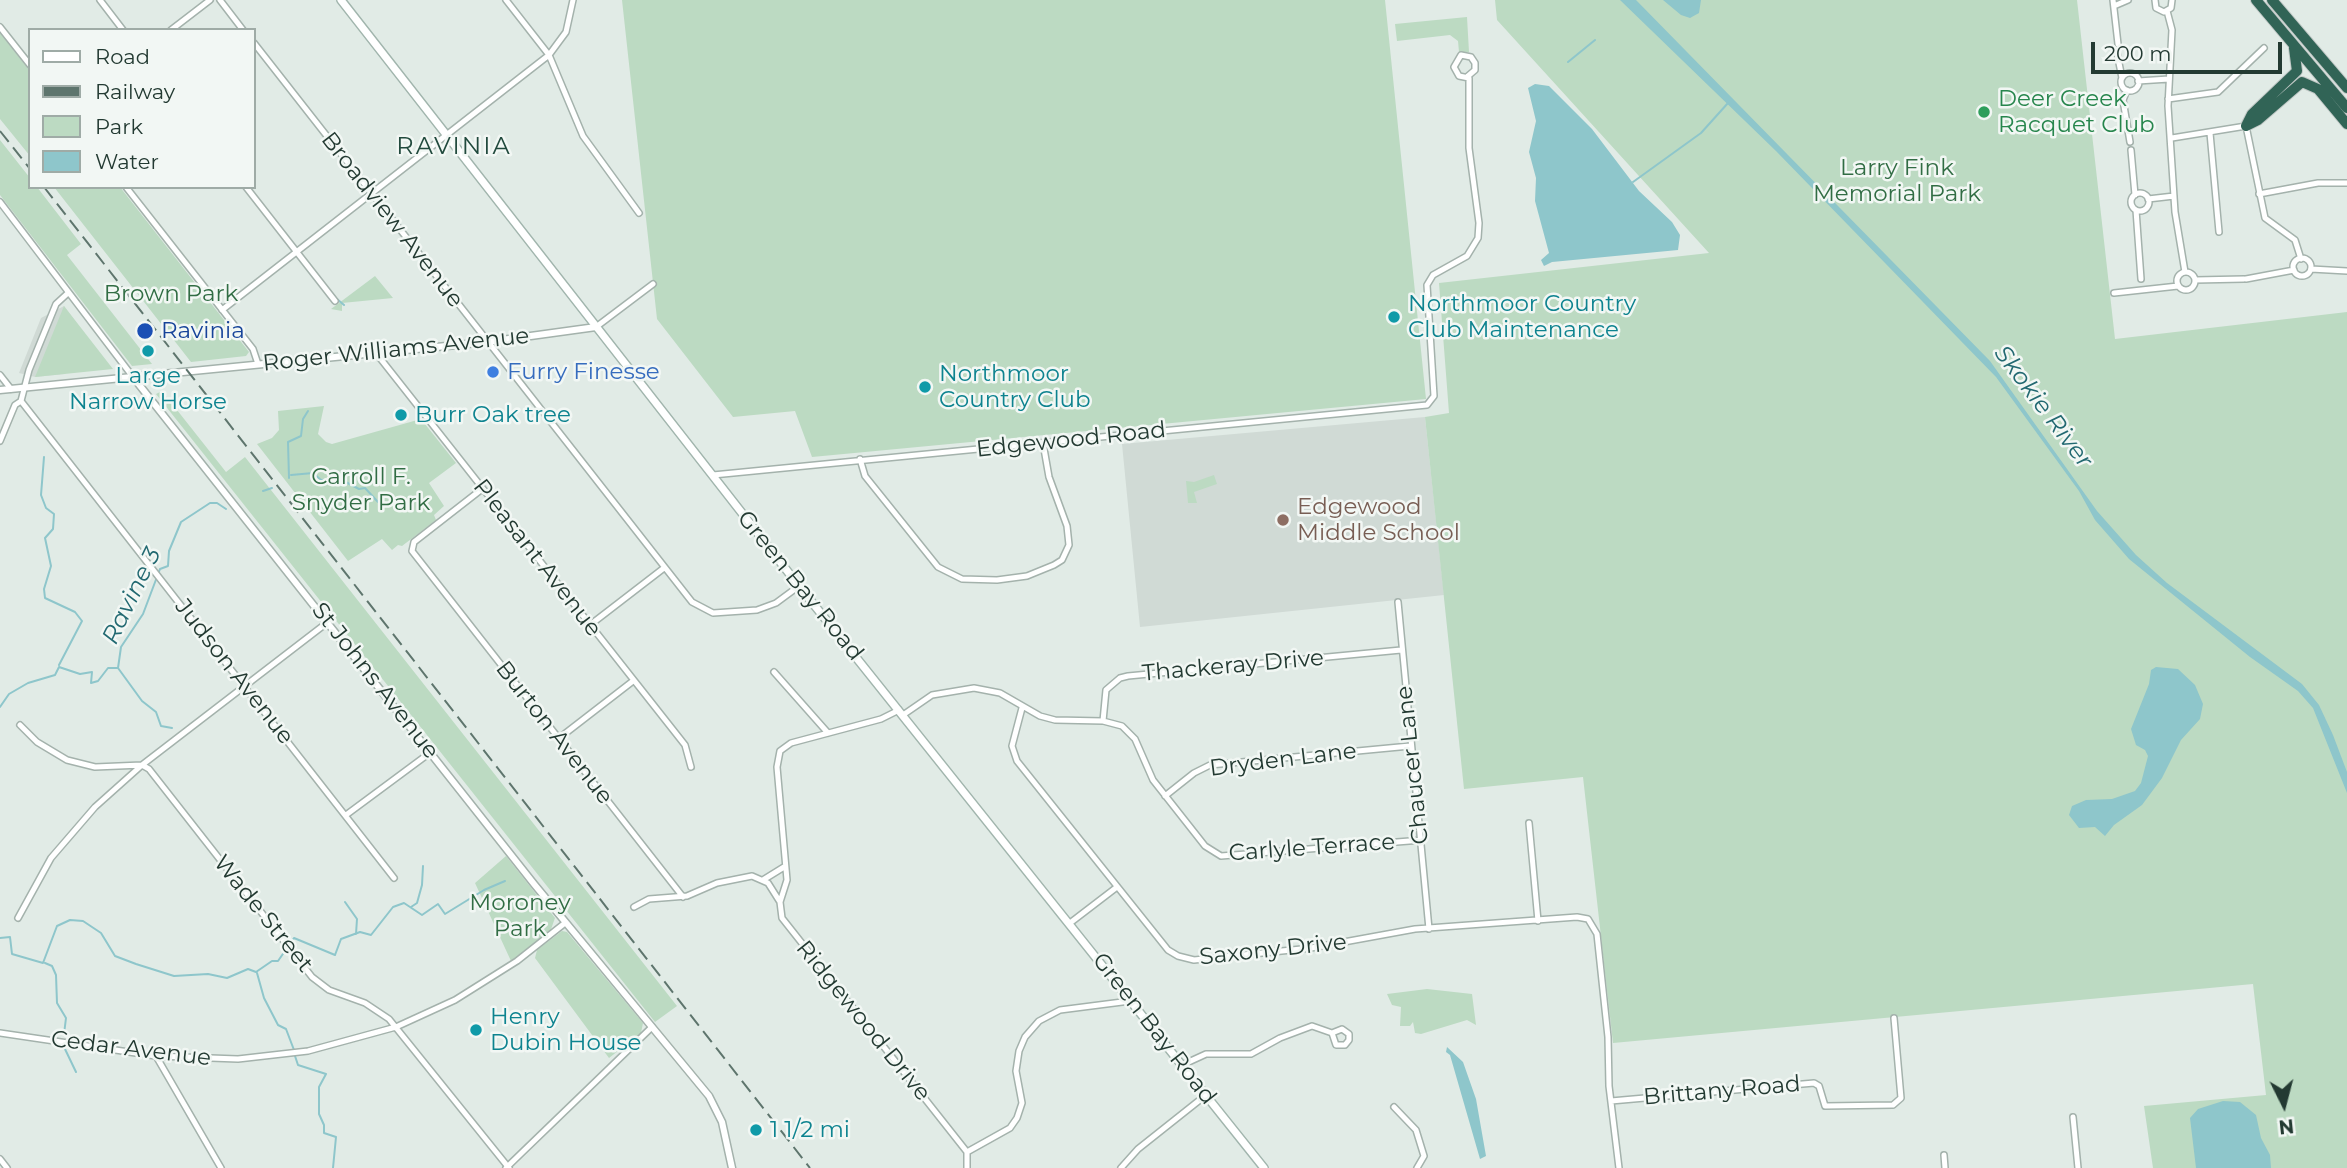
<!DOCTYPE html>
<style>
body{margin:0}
#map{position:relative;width:2347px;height:1168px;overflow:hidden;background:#e1ebe6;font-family:Montserrat,sans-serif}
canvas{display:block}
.legend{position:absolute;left:28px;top:28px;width:228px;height:161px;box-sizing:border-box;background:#f2f7f4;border:2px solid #9faba6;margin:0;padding:9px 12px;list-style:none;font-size:21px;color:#233a32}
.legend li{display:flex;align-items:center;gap:14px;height:35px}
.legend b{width:35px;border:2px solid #9faba6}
.north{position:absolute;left:2249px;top:1070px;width:70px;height:70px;-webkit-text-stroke:5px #f2f7f4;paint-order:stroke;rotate:174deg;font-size:19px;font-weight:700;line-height:28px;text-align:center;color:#233a32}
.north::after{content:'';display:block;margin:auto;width:24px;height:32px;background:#233a32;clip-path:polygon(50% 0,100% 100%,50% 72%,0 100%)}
.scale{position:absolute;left:2091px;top:42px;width:191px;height:32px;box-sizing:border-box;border:4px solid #233a32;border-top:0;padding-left:9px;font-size:21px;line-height:24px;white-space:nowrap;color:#233a32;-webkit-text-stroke:5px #f2f7f4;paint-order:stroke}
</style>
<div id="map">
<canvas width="2347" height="1168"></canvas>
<ul class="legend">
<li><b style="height:9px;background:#fff"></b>Road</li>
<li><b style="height:9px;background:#5e756d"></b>Railway</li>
<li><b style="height:19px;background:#bcdac2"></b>Park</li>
<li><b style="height:19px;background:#8ec6cb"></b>Water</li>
</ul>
<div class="north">N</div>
<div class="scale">200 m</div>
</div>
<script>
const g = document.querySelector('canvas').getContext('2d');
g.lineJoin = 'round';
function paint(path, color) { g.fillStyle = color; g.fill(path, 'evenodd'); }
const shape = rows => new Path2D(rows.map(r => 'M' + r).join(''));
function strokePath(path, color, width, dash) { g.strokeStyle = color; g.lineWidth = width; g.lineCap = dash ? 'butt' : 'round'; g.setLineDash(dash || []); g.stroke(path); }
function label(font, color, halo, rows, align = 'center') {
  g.font = font + ' Montserrat,sans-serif'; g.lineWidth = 5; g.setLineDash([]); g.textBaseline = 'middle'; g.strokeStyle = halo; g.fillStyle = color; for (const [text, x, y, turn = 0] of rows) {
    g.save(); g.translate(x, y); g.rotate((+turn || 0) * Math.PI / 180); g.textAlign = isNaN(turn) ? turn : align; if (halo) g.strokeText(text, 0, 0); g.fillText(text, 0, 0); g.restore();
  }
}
paint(shape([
 [64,306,76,322,65,374,35,377,19,373,41,318],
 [1425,417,1444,595,1140,627,1122,444]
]), '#d0dad5');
paint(shape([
 [622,0,1385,0,1426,399,812,457,795,411,733,417,657,319],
 [1495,0,2077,0,2115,339,2347,312,2347,1168,2153,1168,2144,1106,2266,1095,2253,984,1613,1043,1583,777,1464,789,1425,417,1449,413,1439,283,1709,253,1497,20],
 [1467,17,1469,52,1459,52,1458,41,1450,35,1397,41,1395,24],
 [0,33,30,71,30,156,0,119],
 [0,140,30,178,30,187,37,187,81,244,67,255,152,364,132,366,0,195],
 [54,187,120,187,249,352,246,356,191,362],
 [375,276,393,298,342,303,342,311,331,309],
 [64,306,113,369,35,377],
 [162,391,226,472,245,457,677,1006,655,1022,156,394],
 [324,406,318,434,326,442,332,444,421,419,456,463,429,483,444,506,434,515,436,520,402,546,398,545,392,550,382,539,348,561,257,444,272,438,279,430,278,411],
 [1214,475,1217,484,1194,492,1197,503,1188,503,1186,481,1194,482],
 [506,856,555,918,550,932,511,961,475,883],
 [562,931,567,932,643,1023,641,1033,609,1058,535,958,537,950],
 [1427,989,1472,994,1476,1025,1467,1020,1421,1034,1415,1033,1413,1022,1410,1026,1400,1026,1401,1007,1392,1005,1387,994]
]), '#bcdac2');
paint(shape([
 [1620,0,1636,0,1990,361,2097,511,2136,555,2167,583,2302,684,2319,705,2333,735,2347,772,2347,793,2313,708,2298,691,2250,657,2129,559,2095,520,2079,491,1996,377,1776,151],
 [1663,0,1701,0,1699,13,1690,18,1681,15],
 [1535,84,1549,86,1592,129,1639,191,1672,222,1680,235,1678,250,1552,262,1544,266,1541,260,1549,253,1535,201,1536,178,1529,152,1536,121,1528,88],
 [2156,667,2178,669,2195,685,2203,704,2200,719,2181,740,2162,778,2142,805,2114,825,2105,836,2095,827,2079,828,2069,815,2072,806,2086,800,2112,799,2135,791,2141,783,2148,756,2145,750,2136,745,2131,729,2149,684,2151,670],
 [1447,1047,1463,1062,1476,1099,1486,1156,1480,1159,1450,1055,1446,1052],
 [2223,1101,2240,1102,2256,1115,2261,1138,2270,1155,2271,1168,2196,1168,2190,1118,2198,1109]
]), '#8ec6cb');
strokePath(shape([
 [1568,62,1595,40],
 [1633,182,1701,133,1728,103],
 [337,299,344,305],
 [44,457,41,495,46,508,54,514,53,529,45,538,51,566,44,589,45,598,75,612,82,621,59,665],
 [291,475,313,473,321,480,340,479,359,489,365,488,378,502],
 [289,478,288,442,301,436,303,419,308,411],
 [263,491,272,488],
 [118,668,142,701,156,712,161,726,172,728],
 [0,707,9,694,28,683,55,675,59,667,80,674,92,672,91,683,98,681,108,668,118,668,121,647,143,614,160,569,168,566,169,551,181,522,210,503,217,503,226,509],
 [345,902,357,919,356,934],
 [411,907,417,903,422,885,423,866],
 [0,938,10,937,12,954,43,963,57,926,70,920,83,921,101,933,115,956,136,964,174,976,208,974,227,978,248,969,256,972,272,961,278,961,294,938,335,955,341,939,360,932,371,935,393,907,404,903,422,915,438,904,445,914,484,890,505,881],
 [45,963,52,966,56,975,57,1003,66,1018,64,1034],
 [257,973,264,998,278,1025,286,1029,294,1050],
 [64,1047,76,1072],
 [295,1056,298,1065,326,1074,319,1087,319,1114,324,1125,324,1133,336,1137,333,1168]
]), '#8ec6cb', 2);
const minor = shape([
 [100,0,123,30],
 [220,0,243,30],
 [506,0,549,55,583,136,639,213],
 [2113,0,2118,44],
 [2155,0,2156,8,2164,12,2171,8,2172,0],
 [2114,6,2128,0],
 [2167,11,2172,30,2168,106,2175,212,2185,272],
 [0,27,30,65],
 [171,30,210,0],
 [254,43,692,602,713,613,757,610,776,603,799,586],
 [2117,53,2122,78],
 '2121 82a9 9 0 1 1 18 0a9 9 0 1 1-18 0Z',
 [2138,81,2169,79],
 [2127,90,2123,100,2130,142],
 [2168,99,2218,92,2264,48],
 [2210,133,2219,232],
 [2172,138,2246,126,2265,218,2295,240,2301,259],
 [2131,150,2135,195],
 [126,187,253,349,258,364],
 [246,187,335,301],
 '2131 202a9 9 0 1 1 18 0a9 9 0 1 1-18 0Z',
 [2259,194,2318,183,2347,183],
 [2148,199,2174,196],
 [0,202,133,377],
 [2136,210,2141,279],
 '2293 267a9 9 0 1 1 18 0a9 9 0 1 1-18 0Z',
 [2311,269,2347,271],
 '2177 281a9 9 0 1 1 18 0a9 9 0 1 1-18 0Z',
 [2246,279,2294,270],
 [2195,280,2244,279],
 [2114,293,2178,286],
 [222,310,549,55,566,32,573,0],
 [596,327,653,284],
 [376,353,685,745,691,767],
 [0,375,11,389],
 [21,401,394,878],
 [0,441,15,405,21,401,29,370,56,304,68,293],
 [860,459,865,476,938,567,962,579,997,580,1027,576,1054,565,1062,560,1069,545,1067,526,1049,477,1043,443],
 [713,475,1427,405,1434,396,1427,285,1433,275,1467,256,1478,238,1479,223,1469,148,1469,78,1459,76,1454,67,1461,55,1471,57,1475,63,1475,70,1468,76],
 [482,489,414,542,412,551,683,897],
 [1398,602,1429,929],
 [590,625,664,568],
 [774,672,828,733],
 [1022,708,1012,746,1017,761,1168,950,1178,956,1194,960,1311,948,1415,929,1577,917,1588,919,1597,934,1608,1037,1609,1086,1619,1168],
 [899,710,881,719,791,743,780,751,777,767,787,880,780,902,782,918,967,1152,967,1168],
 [903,715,932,695,974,688,1000,693,1040,716,1055,720,1103,721,1122,726,1135,739,1153,780,1205,846,1221,856,1422,840],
 [1103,721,1106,690,1120,678,1128,676,1401,650],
 [20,725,37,742,67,760,95,767,142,765,149,769,312,977,329,990,365,1003,389,1019,509,1168],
 [558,739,633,681],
 [1165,796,1194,773,1210,765,1410,746],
 [346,815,431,752],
 [1529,823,1538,921],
 [763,880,784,867],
 [634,907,649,899,687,896,717,883,752,876,768,883,780,902],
 [18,918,51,858,95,807,142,765,328,622],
 [1070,923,1117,887],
 [0,1033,156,1056,238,1059,308,1051,396,1027,455,1000,517,961,565,923],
 [156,1056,221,1168],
 [1182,1065,1206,1054,1251,1054,1280,1038,1312,1026,1332,1033,1342,1029,1349,1034,1349,1040,1345,1045,1336,1045,1332,1033],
 [1611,1101,1814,1083,1819,1086,1825,1106,1893,1105,1901,1098,1894,1018],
 [1394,1107,1416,1130,1424,1156,1417,1168],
 [2073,1117,2078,1168],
 [967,1152,1010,1128,1017,1118,1022,1103,1016,1071,1019,1051,1025,1037,1039,1021,1060,1010,1130,1001],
 [1944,1155,1945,1168],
 [0,1159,7,1168],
 [506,1168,652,1027],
 [1121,1168,1138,1149,1206,1095]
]);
const tertiary = shape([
 [133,377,534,884,709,1096,722,1122,732,1168],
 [0,390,487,342,596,327]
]);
const secondary = shape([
 [341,0,799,586,1264,1168]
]);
const motorway = shape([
 [2256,0,2347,108],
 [2272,0,2347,88],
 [2246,126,2258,120,2302,82,2318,89,2347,124],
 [2246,126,2252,114,2297,71,2294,48]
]);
strokePath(minor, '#a4b2ac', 8);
strokePath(tertiary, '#a4b2ac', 9);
strokePath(secondary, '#a1b5ad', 10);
strokePath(motorway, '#c1c8c6', 12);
strokePath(minor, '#fff', 5);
strokePath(tertiary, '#fff', 6);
strokePath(secondary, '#fff', 7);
strokePath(motorway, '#316456', 10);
strokePath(shape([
 [0,131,30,169],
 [44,187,810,1168]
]), '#5e756d', 2, [14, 7]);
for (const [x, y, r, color] of [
 [1984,112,7,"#2e9e5b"],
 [1394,317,7,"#0f9aa8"],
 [145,331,9,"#1a4fb4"],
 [148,351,7,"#0f9aa8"],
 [493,372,7,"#3f7fe0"],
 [925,387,7,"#0f9aa8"],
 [401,415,7,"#0f9aa8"],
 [1283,520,7,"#8d6e63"],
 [476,1030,7,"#0f9aa8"],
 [756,1130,7,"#0f9aa8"]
]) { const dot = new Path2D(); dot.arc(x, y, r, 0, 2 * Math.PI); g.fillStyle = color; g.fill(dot); strokePath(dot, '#f2f7f4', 2.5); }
label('23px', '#27864d', '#f2f7f4', [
 ["Deer Creek",1998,99],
 ["Racquet Club",1998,125]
], 'left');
label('23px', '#316d44', '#f2f7f4', [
 ["Larry Fink",1897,168],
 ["Memorial Park",1897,194],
 ["Brown Park",171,294],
 ["Carroll F.",361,477],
 ["Snyder Park",361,503],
 ["Moroney",520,903],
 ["Park",520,929]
]);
label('23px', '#233a32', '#f2f7f4', [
 ["Broadview Avenue",392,220,52],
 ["Roger Williams Avenue",396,350,-6],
 ["Edgewood Road",1071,440,-6],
 ["Pleasant Avenue",537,558,52],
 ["Green Bay Road",800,586,51],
 ["Thackeray Drive",1233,666,-5],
 ["Judson Avenue",234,672,52],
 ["St Johns Avenue",375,681,52],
 ["Burton Avenue",554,733,52],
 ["Dryden Lane",1283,760,-7],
 ["Chaucer Lane",1413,765,-96],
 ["Carlyle Terrace",1312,848,-4],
 ["Wade Street",263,914,51],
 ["Saxony Drive",1273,950,-6],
 ["Ridgewood Drive",863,1021,51],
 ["Green Bay Road",1154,1029,52],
 ["Cedar Avenue",131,1049,7],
 ["Brittany Road",1722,1091,-5]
]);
label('23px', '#0d838f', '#f2f7f4', [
 ["Northmoor Country",1408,304],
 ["Club Maintenance",1408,330],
 ["Northmoor",939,374],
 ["Country Club",939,400],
 ["Large",148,376,"center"],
 ["Narrow Horse",148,402,"center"],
 ["Burr Oak tree",415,415],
 ["Henry",490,1017],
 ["Dubin House",490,1043],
 ["1 1/2 mi",770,1130]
], 'left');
label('23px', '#164399', '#f2f7f4', [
 ["Ravinia",161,331]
], 'left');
label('23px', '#366cbe', '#f2f7f4', [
 ["Furry Finesse",507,372]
], 'left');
label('23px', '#785e54', '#f2f7f4', [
 ["Edgewood",1297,507],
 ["Middle School",1297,533]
], 'left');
g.letterSpacing = '2px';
label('24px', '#214a3d', '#f2f7f4', [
 ["RAVINIA",454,147]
]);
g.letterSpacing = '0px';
label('italic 24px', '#226971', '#f2f7f4', [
 ["Skokie River",2043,407,53],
 ["Ravine 3",132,596,-64]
]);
</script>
